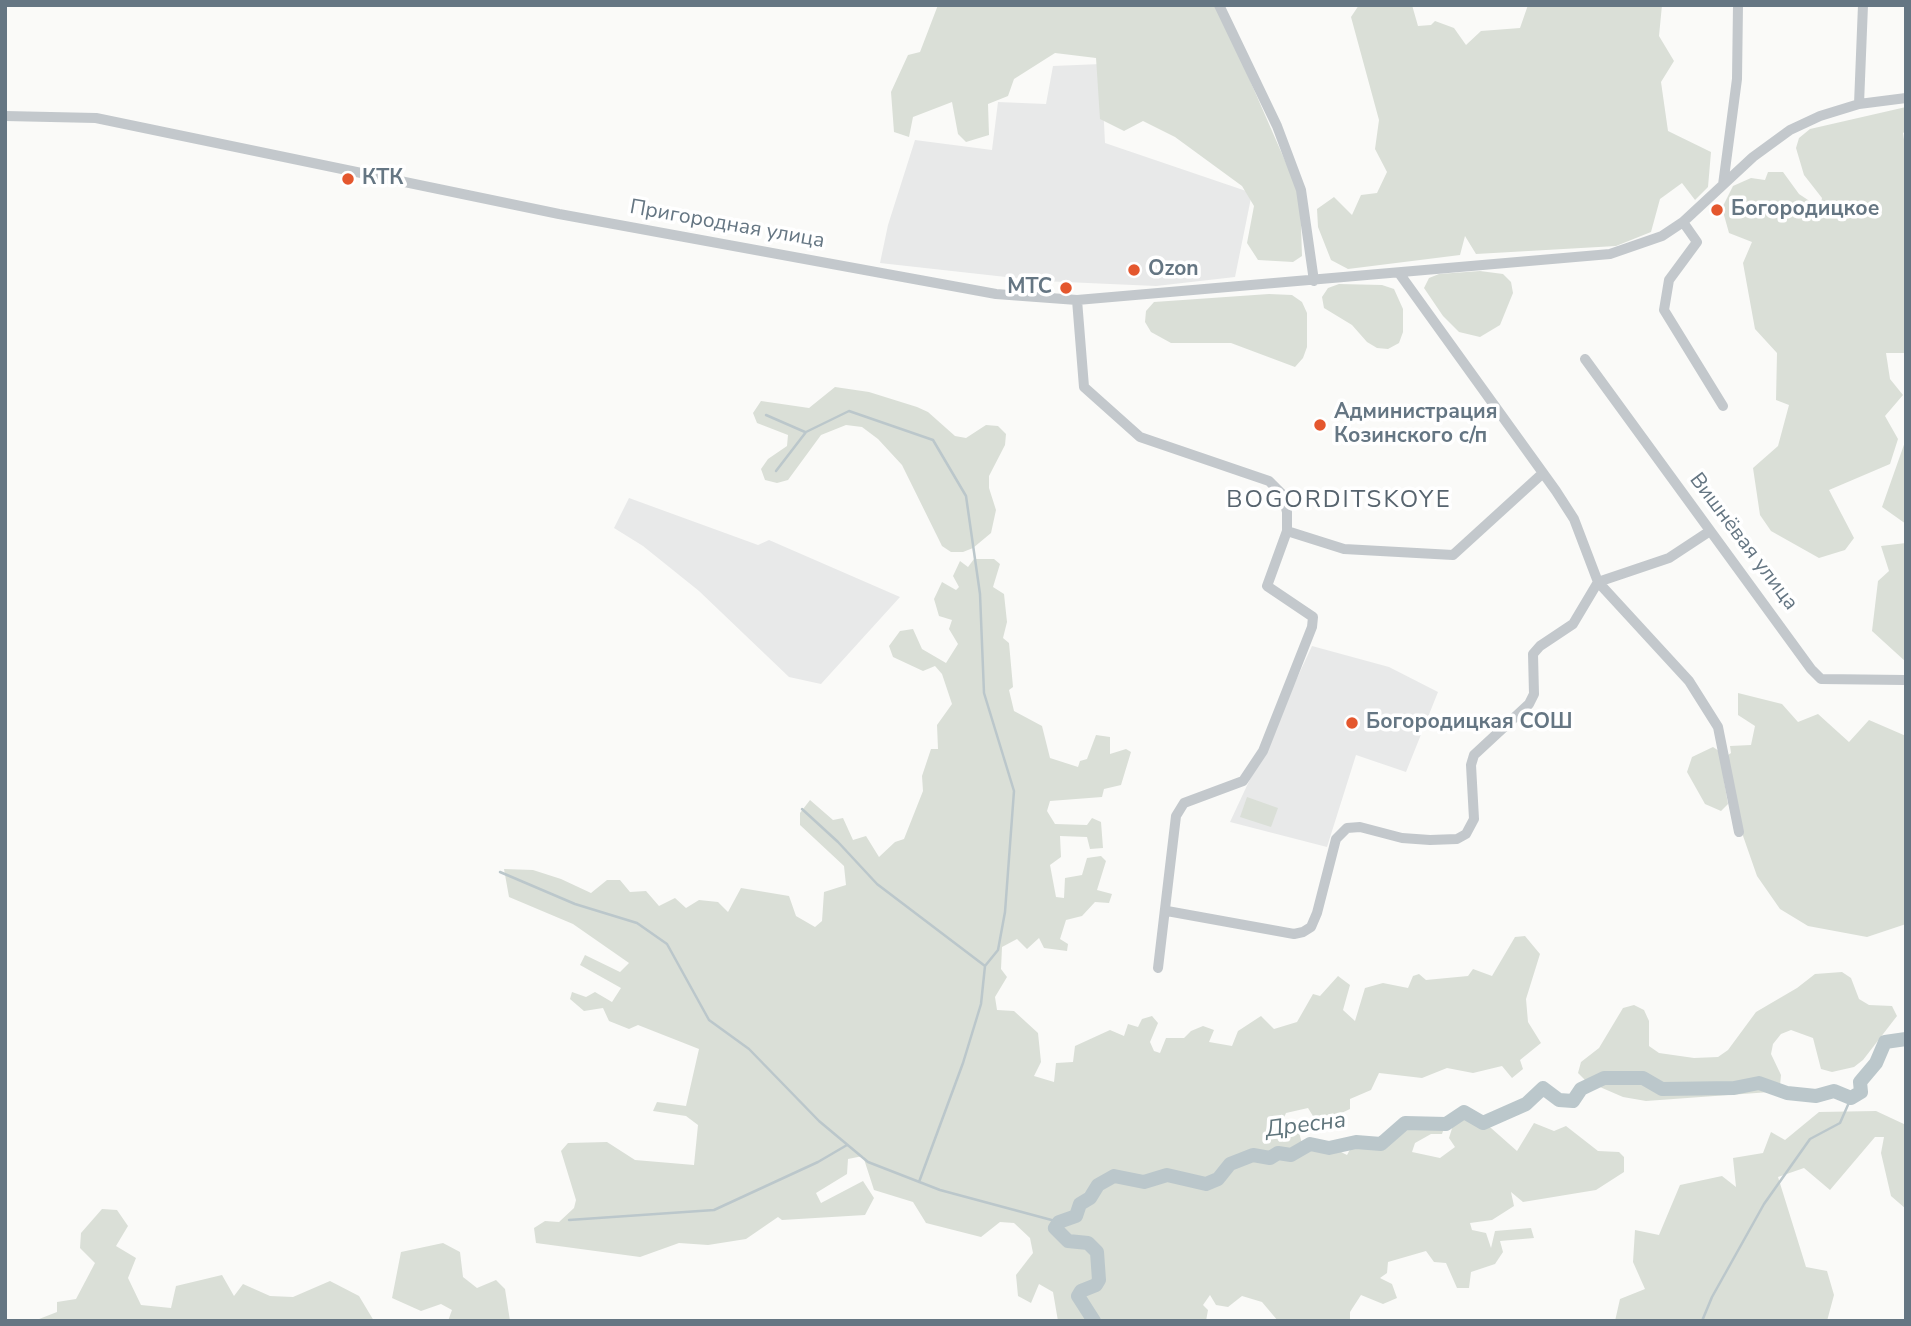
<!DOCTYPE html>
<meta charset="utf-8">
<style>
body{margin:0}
#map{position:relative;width:1911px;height:1326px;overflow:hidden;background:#fafaf8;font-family:"Nunito Sans",sans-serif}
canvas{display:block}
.frame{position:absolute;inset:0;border:7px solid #657683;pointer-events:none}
</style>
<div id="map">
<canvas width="1911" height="1326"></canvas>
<div class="frame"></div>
</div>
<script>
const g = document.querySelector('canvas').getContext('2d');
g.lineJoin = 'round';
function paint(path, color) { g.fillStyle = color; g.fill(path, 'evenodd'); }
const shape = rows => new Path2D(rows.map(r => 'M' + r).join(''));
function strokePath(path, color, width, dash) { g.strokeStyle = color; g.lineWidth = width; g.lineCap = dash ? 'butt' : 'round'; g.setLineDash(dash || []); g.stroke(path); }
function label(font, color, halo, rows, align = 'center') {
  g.font = font + ' "Nunito Sans",sans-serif'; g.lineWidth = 7; g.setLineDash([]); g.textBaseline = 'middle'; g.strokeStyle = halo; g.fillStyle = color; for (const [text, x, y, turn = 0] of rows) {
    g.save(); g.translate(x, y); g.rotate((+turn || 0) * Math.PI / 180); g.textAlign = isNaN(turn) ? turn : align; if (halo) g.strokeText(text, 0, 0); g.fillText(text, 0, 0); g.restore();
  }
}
paint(shape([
 [1101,64,1105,143,1252,193,1235,277,1156,286,1042,281,880,263,888,225,915,140,992,150,998,102,1046,104,1053,66],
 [629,498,758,545,769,540,900,597,821,684,789,677,699,591,643,546,614,528],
 [1312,646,1389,667,1438,692,1406,772,1356,755,1327,847,1230,822]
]), '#e8e9e9');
paint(shape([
 [938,5,1217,5,1300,195,1302,256,1293,262,1258,260,1247,243,1254,206,1242,186,1175,137,1143,121,1124,131,1100,119,1096,58,1055,53,1014,79,1008,96,988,104,989,135,966,142,958,134,952,102,913,117,909,137,894,132,891,92,908,55,920,52],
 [1359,5,1412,5,1418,26,1431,25,1435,21,1454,28,1466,45,1481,31,1520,28,1528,5,1662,5,1659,36,1674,61,1661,82,1668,131,1711,152,1708,187,1695,200,1682,183,1660,199,1651,232,1616,246,1476,254,1465,236,1460,255,1348,269,1331,260,1318,227,1317,209,1334,197,1352,215,1361,195,1377,193,1387,172,1375,149,1379,120,1351,17],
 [1906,107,1906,131,1903,133,1906,153,1906,353,1886,353,1890,379,1903,395,1885,416,1898,439,1890,464,1829,490,1854,538,1845,550,1819,558,1771,531,1760,515,1753,468,1778,446,1789,405,1776,400,1777,353,1755,329,1743,263,1752,242,1729,233,1722,208,1733,186,1751,178,1765,180,1768,172,1783,172,1799,194,1820,208,1822,198,1804,175,1796,148,1799,138,1810,129],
 [1480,271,1503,274,1511,282,1513,293,1500,325,1480,337,1459,332,1443,316,1424,288,1429,278,1439,274],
 [1339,284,1382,285,1394,289,1403,309,1403,332,1399,343,1388,349,1377,348,1367,342,1352,325,1324,308,1322,297,1328,288],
 [1269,294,1292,295,1302,302,1307,313,1307,347,1303,358,1295,367,1231,343,1171,343,1151,332,1145,322,1146,311,1154,302],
 [835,387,869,392,917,407,928,412,955,436,966,438,986,425,998,426,1006,434,1005,445,989,476,989,488,996,510,991,533,973,548,963,552,951,552,942,546,902,465,878,439,862,427,846,425,821,435,788,480,777,483,765,480,761,469,768,459,787,446,788,435,757,423,753,413,761,401,809,408],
 [1906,439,1906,524,1882,507],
 [1906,543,1906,662,1872,631,1878,581,1889,571,1881,546],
 [974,559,994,559,1000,564,993,587,1004,594,1007,622,1003,638,1009,643,1013,687,1009,690,1014,711,1042,726,1050,758,1078,767,1080,761,1087,759,1096,735,1110,737,1110,754,1126,749,1131,752,1121,785,1104,789,1102,797,1050,801,1047,811,1055,824,1087,825,1092,818,1101,822,1103,848,1090,849,1087,837,1060,836,1061,857,1050,865,1056,897,1064,898,1065,878,1082,875,1087,858,1101,856,1106,861,1097,890,1112,894,1109,903,1095,902,1082,916,1066,920,1060,939,1068,944,1067,951,1044,948,1039,938,1027,949,1017,939,1002,947,1001,969,1007,977,995,997,997,1010,1014,1011,1038,1033,1041,1062,1034,1076,1054,1082,1056,1063,1073,1062,1075,1046,1110,1030,1124,1036,1128,1024,1138,1027,1142,1019,1152,1016,1158,1023,1150,1042,1154,1051,1160,1053,1166,1038,1184,1038,1191,1031,1203,1026,1214,1030,1209,1042,1232,1046,1238,1031,1261,1016,1274,1029,1297,1022,1313,994,1320,996,1338,976,1350,985,1343,1010,1355,1021,1365,988,1383,983,1408,988,1413,976,1419,974,1426,980,1468,976,1473,969,1492,976,1515,937,1525,936,1540,954,1526,999,1528,1022,1541,1043,1520,1060,1523,1069,1512,1078,1502,1066,1473,1073,1447,1068,1422,1078,1379,1073,1371,1090,1350,1099,1350,1109,1318,1124,1308,1108,1286,1113,1281,1124,1299,1132,1302,1144,1323,1143,1347,1155,1353,1144,1373,1150,1398,1127,1416,1124,1421,1129,1437,1120,1445,1125,1442,1134,1431,1134,1415,1143,1412,1152,1440,1158,1455,1147,1449,1138,1454,1122,1467,1114,1491,1128,1517,1151,1534,1123,1554,1131,1566,1126,1598,1151,1619,1152,1624,1157,1624,1172,1596,1190,1523,1202,1511,1192,1514,1206,1492,1220,1470,1223,1472,1230,1486,1233,1491,1248,1495,1231,1531,1228,1534,1238,1500,1241,1503,1252,1495,1264,1471,1272,1469,1288,1457,1288,1446,1263,1434,1262,1426,1251,1388,1262,1387,1273,1380,1278,1392,1284,1397,1298,1383,1304,1361,1295,1350,1312,1350,1321,1278,1321,1262,1302,1242,1296,1228,1307,1216,1305,1210,1295,1203,1305,1208,1310,1206,1321,1058,1321,1053,1292,1039,1284,1031,1303,1018,1296,1016,1275,1033,1253,1030,1238,1014,1223,1000,1222,981,1237,926,1223,913,1202,874,1190,863,1156,848,1159,847,1174,816,1193,821,1203,863,1181,874,1198,865,1215,782,1220,778,1217,746,1239,708,1245,679,1243,640,1257,536,1243,534,1228,545,1221,559,1222,574,1208,576,1200,561,1151,568,1143,607,1142,635,1160,694,1165,698,1125,686,1116,653,1111,657,1102,686,1106,699,1049,638,1025,629,1029,609,1021,603,1008,584,1011,570,999,572,992,586,997,595,992,612,1002,621,988,580,965,585,955,620,972,629,963,573,924,509,897,504,869,533,870,561,879,591,893,607,880,620,880,630,892,646,891,659,906,675,898,686,908,699,900,718,902,728,912,741,888,789,896,796,916,815,927,822,921,824,892,846,885,844,866,800,825,800,813,810,800,833,820,843,818,853,840,866,836,879,857,895,842,904,839,923,791,922,776,931,749,938,749,937,725,952,704,942,674,935,666,923,671,893,657,889,646,900,631,913,629,922,649,946,663,958,644,949,629,952,620,939,616,934,599,942,582,956,590,959,587,953,576,960,561,968,567],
 [1738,693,1782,704,1798,722,1818,714,1849,742,1869,720,1906,736,1906,924,1867,937,1808,926,1780,909,1757,876,1742,833,1728,755,1731,753,1730,746,1751,745,1755,726,1738,715],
 [1713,747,1719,751,1728,804,1721,811,1705,804,1687,772,1692,757],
 [1247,797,1278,808,1271,827,1240,817],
 [1842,972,1851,978,1859,999,1869,1005,1892,1006,1897,1016,1863,1060,1854,1067,1832,1072,1821,1069,1813,1038,1791,1030,1781,1034,1773,1044,1771,1054,1781,1075,1780,1086,1770,1092,1646,1101,1623,1097,1586,1081,1578,1073,1581,1062,1599,1048,1623,1008,1634,1005,1644,1010,1649,1021,1649,1046,1659,1053,1694,1058,1718,1057,1728,1050,1756,1012,1797,988,1815,974],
 [1876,1111,1906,1125,1906,1209,1891,1196,1881,1153,1884,1137,1875,1137,1830,1190,1804,1168,1778,1177,1806,1267,1827,1271,1834,1295,1827,1321,1615,1321,1620,1299,1645,1289,1633,1262,1635,1230,1659,1235,1680,1185,1722,1176,1736,1187,1733,1158,1763,1153,1771,1132,1785,1140,1819,1112],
 [102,1209,117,1210,128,1226,116,1246,136,1258,128,1278,141,1305,171,1308,176,1286,222,1275,234,1296,243,1284,270,1296,293,1297,330,1281,359,1296,374,1321,34,1321,57,1312,57,1302,76,1299,95,1263,80,1248,81,1233],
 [443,1243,460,1252,463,1277,477,1288,496,1280,505,1289,510,1321,448,1321,452,1310,441,1304,421,1311,392,1298,401,1252]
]), '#dadfd7');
strokePath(shape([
 [766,415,805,432],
 [776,471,806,432,849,411,933,440,966,496,980,594,984,693,1014,791,1005,912,998,950,985,966],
 [802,809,838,842,877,884,985,966,981,1004,963,1063,919,1182],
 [500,872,575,904,637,923,667,944,709,1020,749,1049,819,1121,868,1162,940,1190,1059,1222],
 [569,1220,714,1210,818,1162,847,1145],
 [1702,1321,1712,1297,1764,1204,1810,1139,1840,1123,1851,1098]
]), '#bbc7cb', 2.5);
strokePath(shape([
 [1094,1321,1078,1296,1081,1291,1096,1285,1099,1280,1097,1252,1088,1243,1068,1241,1055,1228,1059,1222,1076,1216,1080,1204,1090,1198,1098,1185,1114,1176,1144,1182,1167,1175,1206,1184,1218,1179,1230,1164,1253,1155,1270,1158,1278,1153,1291,1155,1310,1144,1329,1148,1356,1142,1381,1144,1405,1123,1446,1124,1464,1112,1483,1123,1526,1104,1543,1088,1559,1100,1573,1101,1581,1089,1604,1078,1643,1078,1662,1089,1734,1088,1759,1083,1787,1093,1816,1096,1834,1091,1851,1098,1861,1092,1860,1082,1876,1063,1885,1042,1906,1039]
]), '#bbc7cb', 14);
strokePath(shape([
 [1219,5,1277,126,1301,190,1314,281],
 [1859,104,1863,5],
 [5,116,96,118,559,214,996,294,1077,300,1610,254,1662,236,1683,222,1753,157,1790,130,1820,116,1859,104,1906,98],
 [1723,185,1737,79,1738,5],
 [1683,222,1697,242,1669,280,1664,310,1723,406],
 [1399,273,1556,491,1574,519,1598,582,1689,681,1718,727,1739,832],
 [1077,300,1084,387,1140,437,1269,481,1282,494,1287,512,1287,531,1267,586,1313,617,1312,627,1263,751,1243,781,1184,803,1176,816,1158,968],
 [1585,359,1811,669,1821,679,1905,680],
 [1287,531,1344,549,1453,555,1543,473],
 [1167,911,1294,934,1303,932,1311,927,1317,913,1336,839,1347,828,1360,827,1402,838,1430,840,1457,839,1466,834,1474,819,1471,765,1474,755,1529,704,1534,694,1533,654,1540,646,1573,624,1598,582,1669,558,1710,531]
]), '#c3c8cc', 10);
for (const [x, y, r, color] of [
 [348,179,7,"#e4572e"],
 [1717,210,7,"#e4572e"],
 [1134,270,7,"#e4572e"],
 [1066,288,7,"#e4572e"],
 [1320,425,7,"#e4572e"],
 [1352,723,7,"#e4572e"]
]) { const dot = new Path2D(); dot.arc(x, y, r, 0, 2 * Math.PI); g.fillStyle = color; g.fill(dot); strokePath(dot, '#fff', 2.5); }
label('bold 21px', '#657683', '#fff', [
 ["КТК",362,179],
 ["Богородицкое",1731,210],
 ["Ozon",1148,270],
 ["МТС",1052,288,"right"],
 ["Администрация",1334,413],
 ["Козинского с/п",1334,437],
 ["Богородицкая СОШ",1366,723]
], 'left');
label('21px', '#657683', '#fff', [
 ["Пригородная улица",727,225,10],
 ["Вишнёвая улица",1743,542,53]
]);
label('italic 23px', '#60757c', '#fff', [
 ["Дресна",1306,1126,-7]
]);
g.letterSpacing = '2px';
label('24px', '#57646e', '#fff', [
 ["BOGORDITSKOYE",1339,501]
]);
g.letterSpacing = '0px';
</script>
